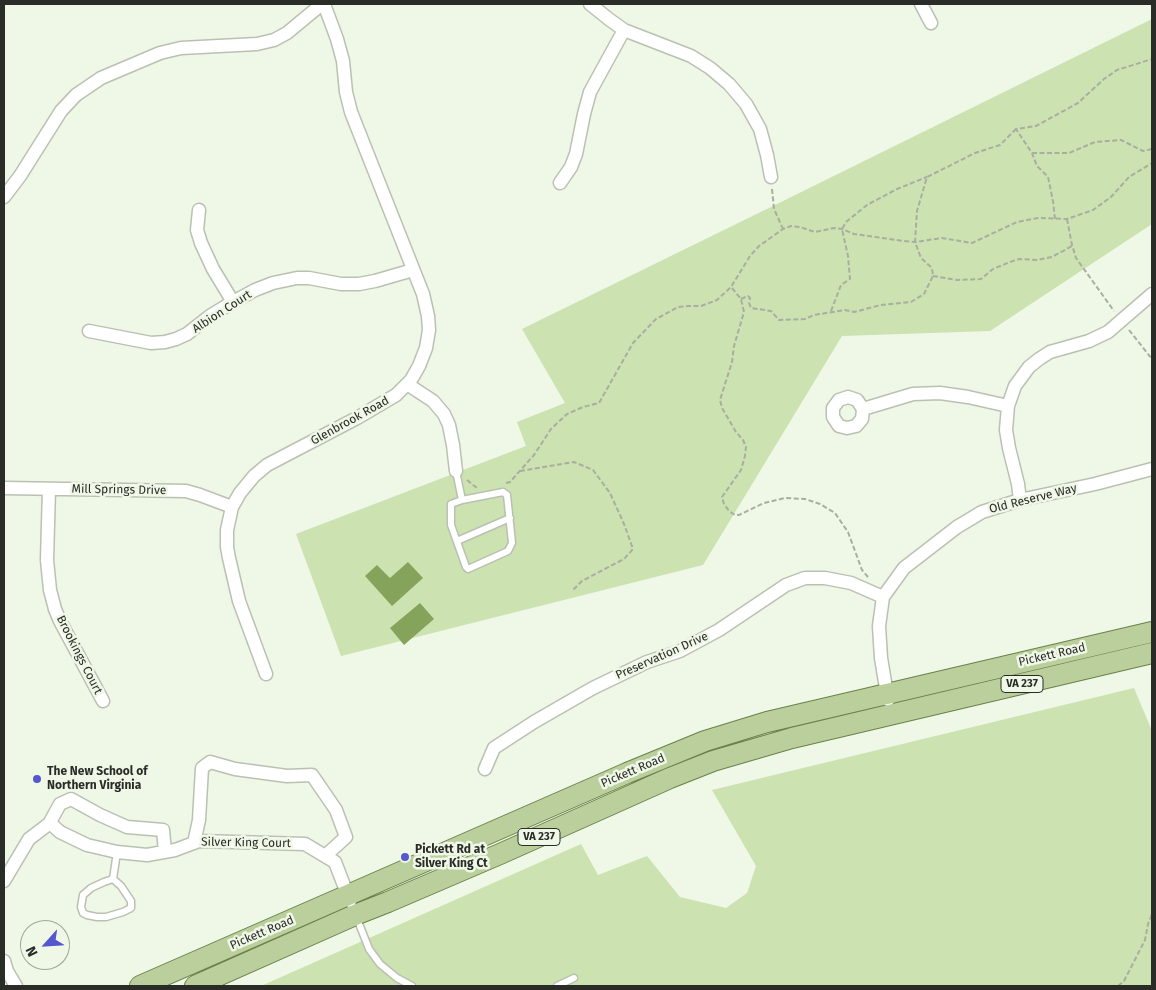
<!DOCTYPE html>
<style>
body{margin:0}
#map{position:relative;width:1156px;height:990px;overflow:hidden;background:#eff7e7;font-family:"Fira Sans",sans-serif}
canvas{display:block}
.frame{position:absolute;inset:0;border:5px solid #2a2c27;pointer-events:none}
.north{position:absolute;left:20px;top:920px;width:50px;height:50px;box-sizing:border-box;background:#eff7e7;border:1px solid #a0a69a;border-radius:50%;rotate:244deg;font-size:14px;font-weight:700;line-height:20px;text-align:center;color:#2a2c27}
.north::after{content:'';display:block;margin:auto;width:18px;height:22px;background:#5557ce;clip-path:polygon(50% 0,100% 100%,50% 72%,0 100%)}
</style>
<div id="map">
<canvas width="1156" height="990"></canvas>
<div class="frame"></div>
<div class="north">N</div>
</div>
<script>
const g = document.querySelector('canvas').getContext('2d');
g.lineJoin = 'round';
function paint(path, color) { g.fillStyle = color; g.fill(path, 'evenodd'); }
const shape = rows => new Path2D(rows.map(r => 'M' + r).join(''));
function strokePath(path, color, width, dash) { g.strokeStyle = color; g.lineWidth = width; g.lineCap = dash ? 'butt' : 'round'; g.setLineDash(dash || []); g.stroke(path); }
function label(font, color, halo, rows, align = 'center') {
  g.font = font + ' "Fira Sans",sans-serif'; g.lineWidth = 5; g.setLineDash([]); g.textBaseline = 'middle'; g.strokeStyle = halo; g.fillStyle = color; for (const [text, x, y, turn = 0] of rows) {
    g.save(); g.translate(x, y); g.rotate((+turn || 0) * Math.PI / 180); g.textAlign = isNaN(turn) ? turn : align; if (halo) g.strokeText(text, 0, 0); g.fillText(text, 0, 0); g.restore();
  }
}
paint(shape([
 [1152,19,1152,224,990,331,842,336,703,565,341,656,296,534,526,446,517,422,565,403,522,329,779,203],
 [1134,688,1152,731,1152,986,261,986,581,844,598,875,647,856,680,897,726,908,747,893,756,866,712,790]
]), '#cce2b0');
paint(shape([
 [408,562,423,578,392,606,365,576,377,565,390,578],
 [420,603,434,619,404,645,390,628]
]), '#85a35b');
const service = shape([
 [456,471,462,500],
 [503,492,507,495,512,543,508,551,468,569,466,567,451,525,451,504,462,500,503,492],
 [457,541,510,518],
 [113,879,121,886,131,901,131,908,123,912,106,917,97,917,87,915,83,913,81,907,83,895,91,888,104,882,113,879,117,852],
 [356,916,369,949,380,964,397,978,412,986],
 [557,986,574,978]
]);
const minor = shape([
 [590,4,610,20,624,30,691,56,710,68,729,84,746,104,760,129,767,155,771,177],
 [921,4,931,23],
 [560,183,571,167,576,154,584,114,590,92,624,30],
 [4,197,20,176,61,111,76,95,101,78,160,53,181,48,257,44,274,40,287,33,322,4],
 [199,210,197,230,201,243,213,269,233,302],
 [89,331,151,343,165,342,176,339,187,334,210,316,233,302,255,290,273,283,297,278,309,278,341,284,359,284,375,281,413,270],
 [407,384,433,401,444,414,449,425,453,445,456,471],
 [863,409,862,419,856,426,847,428,839,426,833,417,833,408,839,400,848,397,857,400,863,409,913,394,940,393,968,397,1008,406],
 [4,488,186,491,200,495,232,507],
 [49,489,47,560,50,590,55,609,60,621,103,701],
 [1020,500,1018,484,1009,448,1006,430,1008,406,1015,386,1029,367,1039,359,1050,352,1089,341,1108,332,1152,294],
 [266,674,239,601,229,558,227,547,227,530,232,507,240,493,254,476,267,465,357,418,396,395,411,380,419,366,426,348,429,330,428,316,423,294,351,112,346,92,343,61,337,39,324,4],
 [888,700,881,658,879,626,883,597,904,568,957,527,982,512,1020,500,1095,484,1152,469],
 [485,769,494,748,534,722,593,688,647,662,680,651,719,630,786,585,805,578,825,578,851,583,883,597],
 [49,824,60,804,71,799,100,815,127,827,163,830,165,852],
 [194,843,199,820,202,768,210,762,235,769,287,776,312,775,336,810,346,837,325,856],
 [4,881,29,839,50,823,60,832,87,845,117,852,147,855,175,850,199,841,305,844,335,862,350,901],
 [4,961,7,971,16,986]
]);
const primary = shape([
 [140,986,627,773,705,741,767,722,1152,632],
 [195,986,355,915,388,902,500,854,670,778,713,761,792,738,1152,653]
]);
strokePath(service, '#bac1b2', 9);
strokePath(minor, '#bac1b2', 15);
strokePath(primary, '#6a8149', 22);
strokePath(shape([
 [1032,153,1069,153,1095,142,1121,140,1143,151,1152,149],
 [772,189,774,209,783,229],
 [1055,219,1053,201,1048,177,1037,166,1032,153,1016,129,1036,126,1078,103,1104,79,1117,70,1152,59],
 [1067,219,1072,245,1076,258,1114,311],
 [933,276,957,280,981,279,993,269,1010,262,1019,259,1037,260,1052,257,1072,246],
 [732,288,741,299,744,312,734,346,732,362,720,400,722,408,736,432,743,440,746,447,745,456,741,470,722,497,724,504,729,511,735,515,739,515,764,503,785,498,805,499,820,504,835,513,848,532,862,570,868,577],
 [741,299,748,296,750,298,749,303,751,308,771,311,779,320,805,319,814,315,845,310,854,312,881,305,911,302,924,294,933,276,932,268,921,258,915,242,917,211,927,177,975,153,1000,145,1016,129],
 [831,311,841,285,850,279,848,256,842,229,846,222,867,205,897,189,927,177],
 [1129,330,1152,359],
 [520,471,574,462,593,470,610,493,624,524,633,549,624,559,582,581,572,591],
 [467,480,477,488],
 [506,483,510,482,534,455,551,429,567,414,583,407,599,403,633,343,656,319,678,307,688,306,701,306,717,300,731,287,750,256,759,246,783,229,791,226,800,227,815,232,834,228,842,229,854,234,904,241,915,242,942,238,972,243,1017,222,1038,218,1067,219,1093,210,1111,197,1129,177,1152,163],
 [1118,986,1124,981,1145,940,1148,924,1152,914]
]), '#a8aea2', 2, [5, 2.5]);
strokePath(service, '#fff', 6);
strokePath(minor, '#fff', 12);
strokePath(primary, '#bbcf9d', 20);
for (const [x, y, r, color] of [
 [37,779,5,"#5557ce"],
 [405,857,5,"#5557ce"]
]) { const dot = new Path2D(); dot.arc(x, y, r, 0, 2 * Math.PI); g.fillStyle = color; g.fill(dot); strokePath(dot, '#eff7e7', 2); }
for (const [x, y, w] of [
 [1022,684,42],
 [539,837,42]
]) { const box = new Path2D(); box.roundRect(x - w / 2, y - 8.5, w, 17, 4); g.fillStyle = '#eff7e7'; g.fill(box); strokePath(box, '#2a2c27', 1); }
label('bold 11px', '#2a2c27', null, [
 ["VA 237",1022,684],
 ["VA 237",539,837]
]);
label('12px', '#2a2c27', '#eff7e7', [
 ["Albion Court",222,312,-33],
 ["Glenbrook Road",350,421,-29],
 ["Mill Springs Drive",119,490,1],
 ["Old Reserve Way",1033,499,-14],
 ["Brookings Court",79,655,63],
 ["Pickett Road",1052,655,-13],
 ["Preservation Drive",662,656,-24],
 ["Pickett Road",633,771,-23],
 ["Silver King Court",246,843,1],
 ["Pickett Road",262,933,-23]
]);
label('bold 12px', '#2a2c27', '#eff7e7', [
 ["The New School of",47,772],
 ["Northern Virginia",47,786],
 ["Pickett Rd at",415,850],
 ["Silver King Ct",415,864]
], 'left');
</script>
